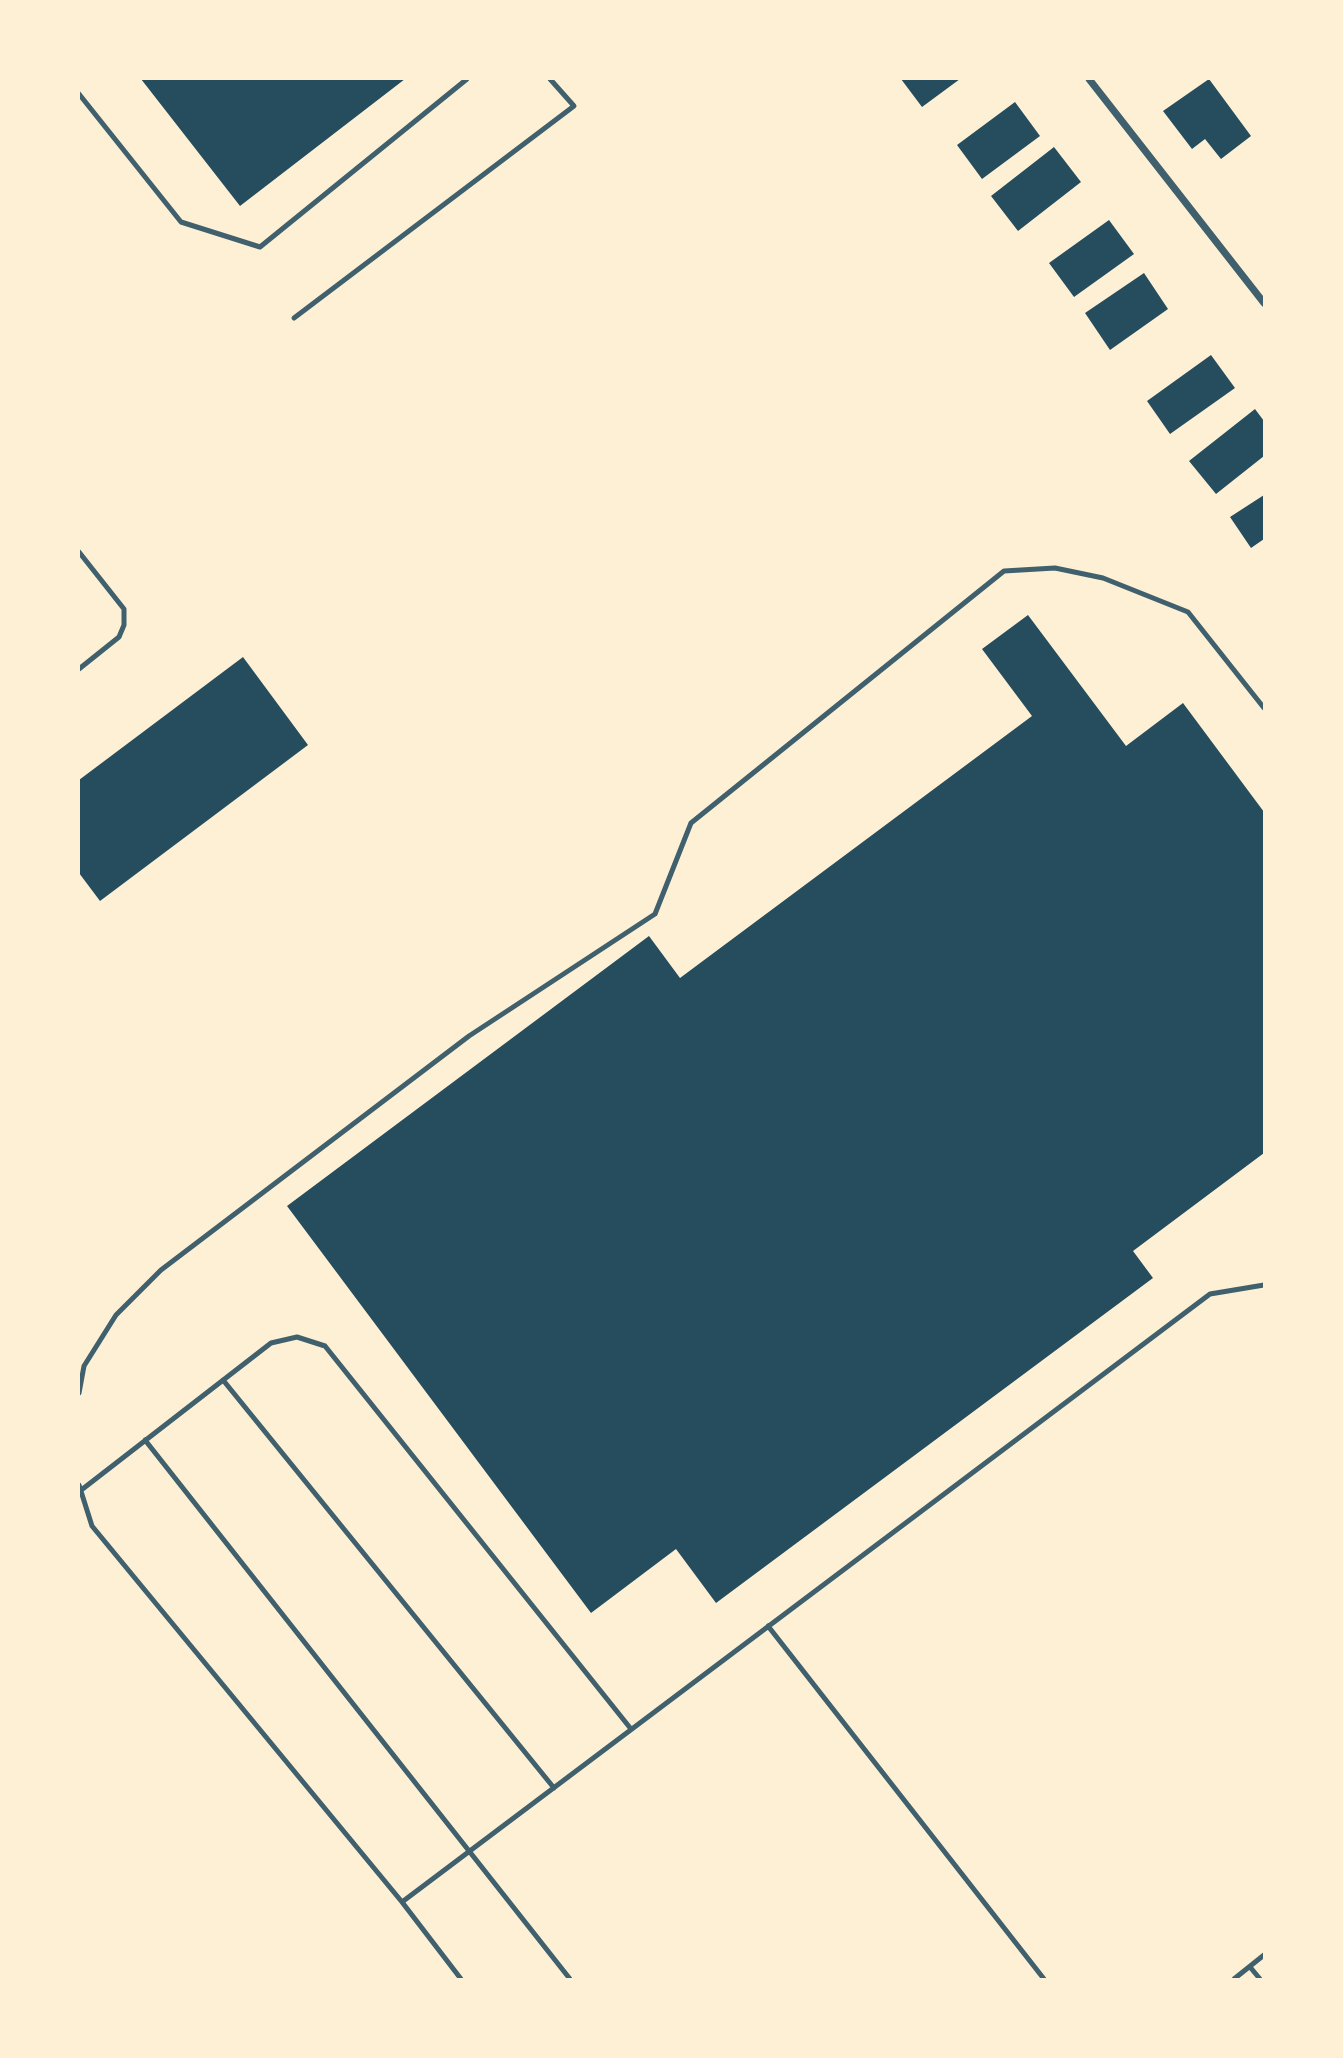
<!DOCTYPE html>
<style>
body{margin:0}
#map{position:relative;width:1343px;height:2058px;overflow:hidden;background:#fdf0d5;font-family:Lato,sans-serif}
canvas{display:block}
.frame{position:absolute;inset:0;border:80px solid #fdf0d5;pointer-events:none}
</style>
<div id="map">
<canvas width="1343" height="2058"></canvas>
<div class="frame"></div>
</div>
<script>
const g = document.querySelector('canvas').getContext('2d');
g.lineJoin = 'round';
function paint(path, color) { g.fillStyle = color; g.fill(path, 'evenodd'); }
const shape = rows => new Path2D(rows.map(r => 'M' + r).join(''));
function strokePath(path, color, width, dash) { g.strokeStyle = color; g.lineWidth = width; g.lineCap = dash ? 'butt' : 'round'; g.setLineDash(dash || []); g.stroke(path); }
paint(shape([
 [141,79,405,79,240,206],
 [901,79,960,79,922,107],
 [1209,79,1251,136,1221,159,1205,139,1192,149,1163,111],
 [1015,102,1040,136,982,179,957,145],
 [1054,147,1081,182,1018,231,991,196],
 [1109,220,1134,254,1074,297,1049,263],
 [1144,273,1168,309,1110,350,1085,313],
 [1211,355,1235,388,1170,434,1147,401],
 [1255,409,1264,421,1264,456,1216,494,1189,461],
 [1264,495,1264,539,1251,548,1230,517],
 [1028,615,1126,746,1183,703,1264,812,1264,1153,1133,1251,1153,1278,716,1603,676,1549,591,1613,287,1206,649,936,680,978,1032,716,982,649],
 [243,657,308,745,100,901,79,873,79,780]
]), '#264d5e');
strokePath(shape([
 [79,94,181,222,260,247,467,79],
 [294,318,574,106,550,79],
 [79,552,124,609,124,625,119,637,79,669],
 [223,1380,554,1788],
 [79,1393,84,1366,116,1315,161,1270,469,1036,655,914,691,823,1004,571,1055,568,1103,578,1188,612,1264,708],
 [145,1440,570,1979],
 [79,1485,92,1526,402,1902],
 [80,1491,271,1343,297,1337,325,1346,631,1729],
 [768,1626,1044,1979],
 [1250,1967,1260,1979],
 [461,1979,402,1902,1210,1294,1264,1285],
 [1234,1979,1264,1955]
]), '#3f606c', 5);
strokePath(shape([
 [1089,79,1264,303]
]), '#3f606c', 7);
</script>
